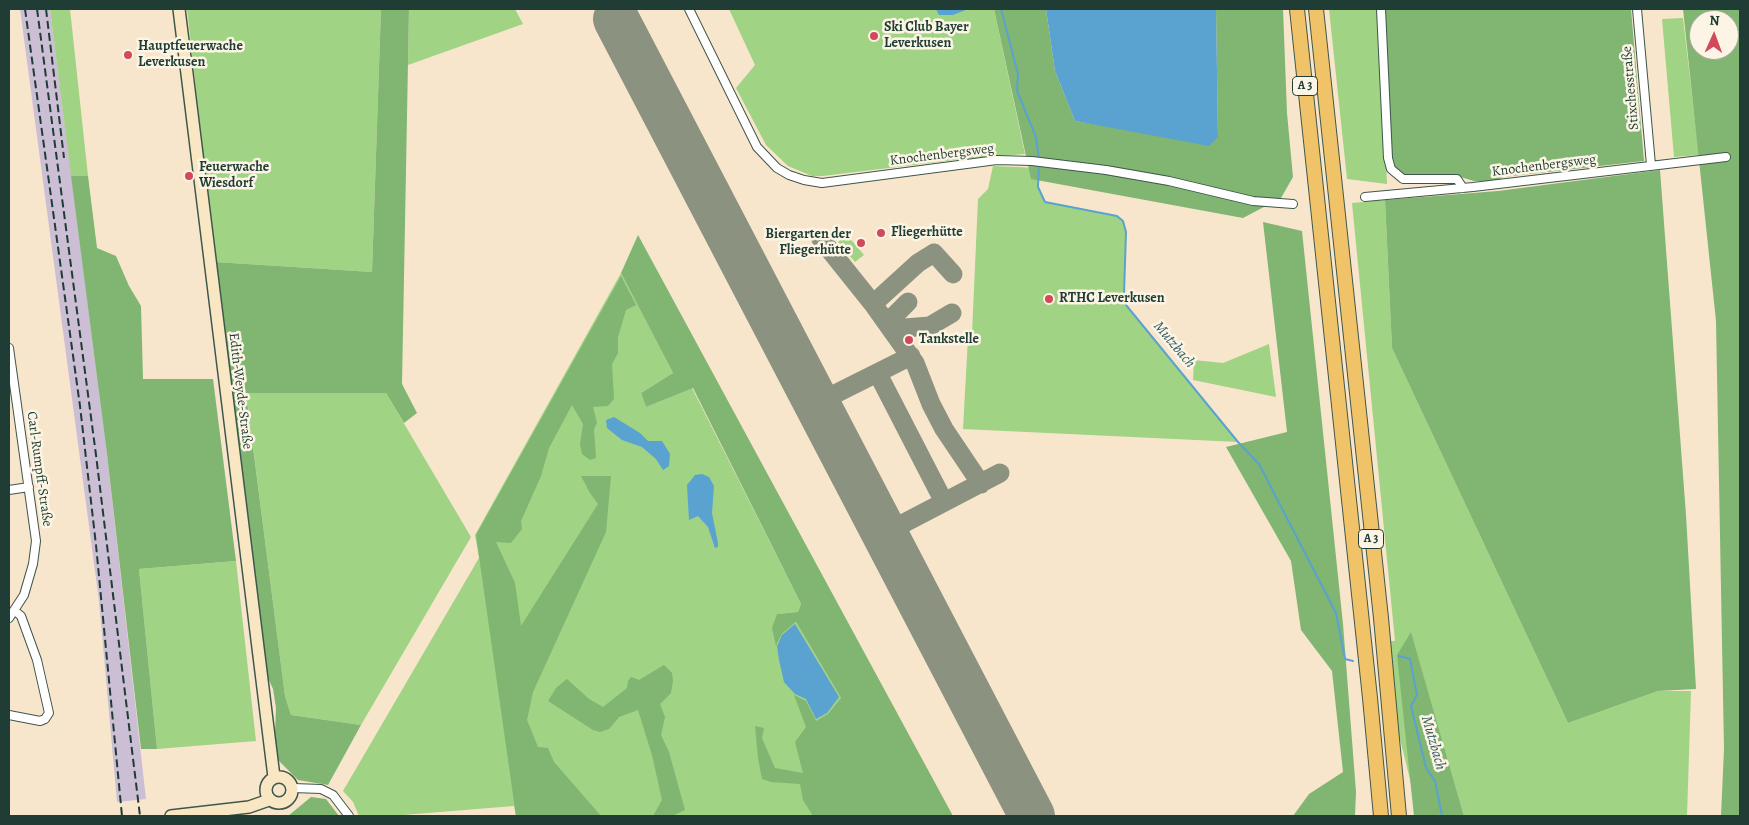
<!DOCTYPE html>
<meta charset="utf-8">
<style>
body{margin:0}
#map{position:relative;width:1749px;height:825px;overflow:hidden;background:#f7e6cc;font-family:Alegreya,serif}
canvas{display:block}
.frame{position:absolute;inset:0;border:10px solid #1f3d34;pointer-events:none}
.north{position:absolute;left:1689px;top:10px;width:50px;height:50px;box-sizing:border-box;background:#fcf5e5;border:1px solid #a4ab9e;border-radius:50%;rotate:2deg;font-size:14px;font-weight:700;line-height:20px;text-align:center;color:#1f3d34}
.north::after{content:'';display:block;margin:auto;width:18px;height:22px;background:#d1495b;clip-path:polygon(50% 0,100% 100%,50% 72%,0 100%)}
</style>
<div id="map">
<canvas width="1749" height="825"></canvas>
<div class="frame"></div>
<div class="north">N</div>
</div>
<script>
const g = document.querySelector('canvas').getContext('2d');
g.lineJoin = 'round';
function paint(path, color) { g.fillStyle = color; g.fill(path, 'evenodd'); }
const shape = rows => new Path2D(rows.map(r => 'M' + r).join(''));
function strokePath(path, color, width, dash) { g.strokeStyle = color; g.lineWidth = width; g.lineCap = dash ? 'butt' : 'round'; g.setLineDash(dash || []); g.stroke(path); }
function label(font, color, halo, rows, align = 'center') {
  g.font = font + ' Alegreya,serif'; g.lineWidth = 5; g.setLineDash([]); g.textBaseline = 'middle'; g.strokeStyle = halo; g.fillStyle = color; for (const [text, x, y, turn = 0] of rows) {
    g.save(); g.translate(x, y); g.rotate((+turn || 0) * Math.PI / 180); g.textAlign = isNaN(turn) ? turn : align; if (halo) g.strokeText(text, 0, 0); g.fillText(text, 0, 0); g.restore();
  }
}
paint(shape([
 [20,9,50,9,107,454,146,799,117,802,99,601]
]), '#ccbed4');
paint(shape([
 [50,9,70,9,88,176,71,176],
 [187,9,381,9,372,272,215,262],
 [409,9,515,9,523,24,408,65],
 [729,9,994,9,1025,154,962,159,823,176,812,176,788,166,766,145,736,88,755,65],
 [1329,9,1378,9,1387,184,1347,179],
 [1683,18,1699,155,1674,157,1662,19],
 [993,166,1038,168,1038,187,1045,202,1117,216,1123,221,1126,232,1124,293,1126,305,1238,442,963,429,968,338,972,334,978,199,988,189],
 [1385,200,1392,348,1568,723,1658,691,1691,691,1687,816,1464,816,1411,633,1419,816,1399,735,1390,641,1395,641,1352,203],
 [847,235,864,255,855,262,838,242],
 [621,273,673,373,641,393,646,407,692,388,801,604,798,612,777,614,777,645,782,634,796,622,841,698,906,816,516,816,514,806,391,816,359,816,353,802,343,791,479,558,475,535],
 [1269,344,1276,397,1193,380,1194,360,1223,363],
 [246,392,386,393,471,537,361,725,291,715,285,696],
 [236,561,256,741,157,749,139,569]
]), '#a0d384');
paint(shape([
 [381,9,409,9,402,384,417,413,404,423,386,393,246,393,285,696,291,715,361,725,328,785,298,780,278,760,275,733,276,708,273,689,268,678,215,262,372,272],
 [994,9,1046,9,1055,71,1075,121,1142,132,1218,137,1216,9,1283,9,1287,113,1293,177,1281,198,1243,218,1031,179],
 [1384,9,1631,9,1644,161,1503,177,1497,181,1474,181,1457,176,1407,176,1398,174,1393,169,1390,157],
 [1683,9,1740,9,1740,816,1721,816,1724,749,1716,321],
 [1699,20,1729,20,1729,50,1699,50],
 [1660,170,1686,515,1696,689,1658,691,1568,723,1392,348,1385,200,1498,191],
 [71,176,88,176,97,248,116,256,129,286,141,306,143,379,213,379,236,561,139,569,157,749,141,749,107,454],
 [1263,222,1302,231,1343,624,1356,792,1355,816,1293,816,1309,794,1343,772,1332,671,1301,630,1291,561,1226,447,1287,432],
 [638,235,819,569,953,816,813,816,803,800,800,784,771,782,762,779,758,758,755,726,764,728,762,738,775,768,803,773,795,742,806,727,794,695,806,701,816,721,828,714,841,698,796,622,782,634,776,646,772,628,777,614,798,612,801,604,693,388,646,407,641,393,673,373,621,273],
 [621,276,636,305,626,310,618,337,618,353,612,364,614,399,608,406,593,407,597,423,594,429,596,458,590,460,582,454,580,444,583,424,572,405,549,448,541,476,521,521,522,529,511,543,496,542,515,583,521,626,598,504,590,493,581,476,611,476,606,532,533,692,527,720,538,747,548,748,554,762,601,816,516,816,476,535],
 [1411,632,1464,816,1414,816,1397,655],
 [664,665,672,673,673,681,671,693,660,704,665,717,661,735,669,752,685,810,672,816,653,816,662,800,652,755,638,710,619,717,609,729,600,732,593,730,548,701,556,688,567,679,589,699,603,707,627,688,628,681,631,677,639,680],
 [311,797,326,799,339,816,288,816]
]), '#80b572');
paint(shape([
 [936,9,968,9,953,15,939,15],
 [1046,9,1216,9,1218,137,1209,146,1075,121,1055,71],
 [614,417,640,433,648,441,662,441,670,454,669,466,663,470,656,459,642,447,622,440,607,428,606,420],
 [702,474,709,477,714,486,712,513,718,543,718,547,715,548,708,527,698,516,689,520,687,485,695,475],
 [795,624,839,697,827,713,816,719,806,699,795,694,784,682,779,660,777,646,782,635]
]), '#5aa2d0');
strokePath(shape([
 [1001,9,1018,74,1017,91,1036,137,1039,160],
 [1039,164,1038,187,1045,202,1117,216,1123,221,1126,232,1124,293,1126,305,1238,442,1259,464,1336,613,1345,659,1353,661],
 [1399,656,1410,659,1417,695,1411,706,1426,768,1435,781,1442,816]
]), '#5aa2d0', 2);
strokePath(shape([
 [821,239,873,304],
 [953,274,934,253,918,263,873,304,915,363,931,404,944,429,981,484],
 [887,323,908,302],
 [892,329,930,326,952,313],
 [878,374,944,502],
 [817,403,911,356],
 [885,533,1000,473]
]), '#8b9280', 19);
strokePath(shape([
 [616,19,1032,816]
]), '#8b9280', 46);
const street = shape([
 [689,9,757,147,777,168,789,175,804,180,822,183,997,160,1032,161,1106,170,1169,181,1253,201,1293,204],
 [1381,9,1388,158,1391,169,1403,179,1457,179,1463,188],
 [1637,9,1651,165],
 [1365,197,1473,187,1726,157],
 [9,348,36,541,33,564,24,595,9,618],
 [9,490,29,487],
 [9,715,40,721,45,719,49,713,37,660,21,616,15,611],
 [293,788,321,789,333,795,349,816]
]);
const secondary = shape([
 [179,9,274,777],
 '266 790a13 13 0 1 1 26 0a13 13 0 1 1-26 0Z',
 [171,816,249,807,269,800]
]);
const highway = shape([
 [1297,9,1370,698,1381,816],
 [1316,9,1381,618,1399,816]
]);
strokePath(street, '#3f564b', 10);
strokePath(secondary, '#3f564b', 14);
strokePath(highway, '#3f564b', 16);
strokePath(street, '#fff', 8);
strokePath(secondary, '#f9e7c3', 11);
strokePath(highway, '#f0c369', 14);
strokePath(shape([
 [25,9,80,406,96,545,122,816],
 [37,9,96,455,140,816],
 [46,9,64,158]
]), '#1f3d34', 2, [8, 4]);
for (const [x, y, r, color] of [
 [874,36,5,"#d1495b"],
 [128,55,5,"#d1495b"],
 [189,176,5,"#d1495b"],
 [881,233,5,"#d1495b"],
 [861,243,5,"#d1495b"],
 [1049,299,5,"#d1495b"],
 [909,340,5,"#d1495b"]
]) { const dot = new Path2D(); dot.arc(x, y, r, 0, 2 * Math.PI); g.fillStyle = color; g.fill(dot); strokePath(dot, '#fcf5e5', 2); }
for (const [x, y, w] of [
 [1305,86,25],
 [1371,539,25]
]) { const box = new Path2D(); box.roundRect(x - w / 2, y - 9.5, w, 19, 4); g.fillStyle = '#fcf5e5'; g.fill(box); strokePath(box, '#1f3d34', 1); }
label('bold 12px', '#1f3d34', null, [
 ["A 3",1305,86],
 ["A 3",1371,539]
]);
label('bold 14px', '#1f3d34', '#fcf5e5', [
 ["Ski Club Bayer",884,28],
 ["Leverkusen",884,44],
 ["Hauptfeuerwache",138,47],
 ["Leverkusen",138,63],
 ["Feuerwache",199,168],
 ["Wiesdorf",199,184],
 ["Fliegerhütte",891,233],
 ["Biergarten der",851,235,"right"],
 ["Fliegerhütte",851,251,"right"],
 ["RTHC Leverkusen",1059,299],
 ["Tankstelle",919,340]
], 'left');
label('14px', '#1f3d34', '#fcf5e5', [
 ["Stixchesstraße",1631,88,-95],
 ["Knochenbergsweg",942,155,-7],
 ["Knochenbergsweg",1544,166,-7],
 ["Edith-Weyde-Straße",240,391,83],
 ["Carl-Rumpff-Straße",39,469,82]
]);
label('italic 15px', '#315b63', '#fcf5e5', [
 ["Mutzbach",1174,345,50],
 ["Mutzbach",1433,743,74]
]);
</script>
